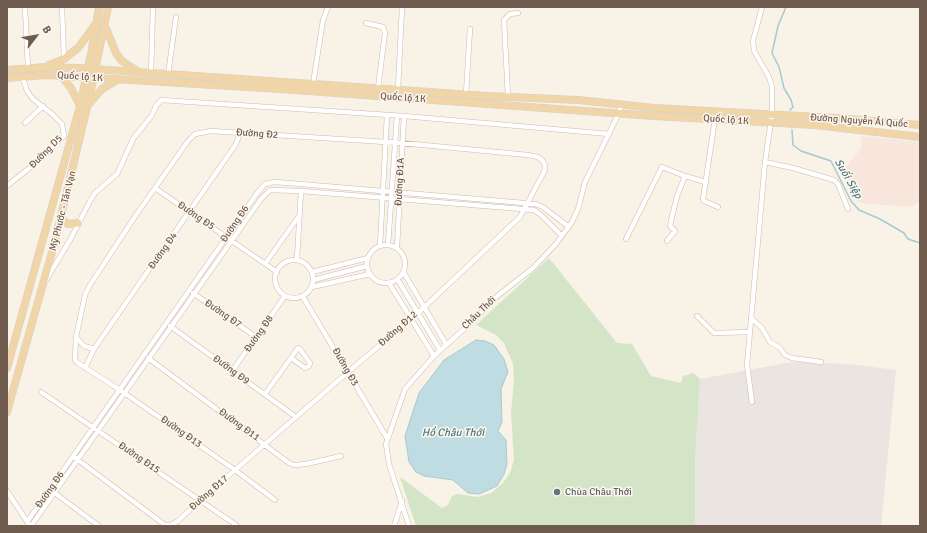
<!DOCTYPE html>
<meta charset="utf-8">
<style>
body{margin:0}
#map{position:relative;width:927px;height:533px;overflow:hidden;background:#f9f2e7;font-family:Signika,sans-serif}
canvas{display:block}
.frame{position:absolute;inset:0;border:8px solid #705b4f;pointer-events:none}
.north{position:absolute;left:16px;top:16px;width:40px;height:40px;-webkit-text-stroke:3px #fdf7ed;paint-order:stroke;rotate:59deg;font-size:11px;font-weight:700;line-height:16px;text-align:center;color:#705b4f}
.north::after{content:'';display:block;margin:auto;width:14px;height:18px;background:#705b4f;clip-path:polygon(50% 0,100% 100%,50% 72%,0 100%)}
</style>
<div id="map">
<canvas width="927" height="533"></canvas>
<div class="frame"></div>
<div class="north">B</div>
</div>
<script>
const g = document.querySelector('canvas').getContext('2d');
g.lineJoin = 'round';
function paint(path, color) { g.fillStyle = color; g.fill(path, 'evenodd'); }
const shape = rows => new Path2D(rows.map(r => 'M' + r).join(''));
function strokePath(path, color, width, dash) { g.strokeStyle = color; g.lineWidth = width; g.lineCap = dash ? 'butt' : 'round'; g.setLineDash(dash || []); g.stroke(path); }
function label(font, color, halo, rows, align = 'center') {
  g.font = font + ' Signika,sans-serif'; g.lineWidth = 3; g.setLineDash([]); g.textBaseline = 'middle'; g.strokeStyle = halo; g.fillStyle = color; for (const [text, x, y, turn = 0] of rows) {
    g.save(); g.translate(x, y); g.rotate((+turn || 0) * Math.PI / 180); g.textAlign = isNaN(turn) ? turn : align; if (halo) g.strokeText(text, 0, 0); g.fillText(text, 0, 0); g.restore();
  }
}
paint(shape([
 [861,136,920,142,920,202,910,207,861,203,856,200,845,168,861,149]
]), '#f8e5dc');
paint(shape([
 [792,362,849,364,896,370,881,526,697,526,695,522,695,459,700,379]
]), '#eae5e0');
paint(shape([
 [549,258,617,343,632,344,651,376,681,383,683,376,693,373,700,379,695,459,695,522,697,526,416,526,400,477,442,508,448,505,452,496,457,494,478,497,491,493,502,484,510,473,514,460,511,414,514,379,513,364,504,343,496,335,476,325]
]), '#d4e5c7');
const water = shape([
 [476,340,485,341,494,345,504,359,508,372,501,389,502,422,498,431,506,440,507,464,504,474,497,486,479,494,468,493,453,480,424,476,416,472,409,462,405,436,419,393,444,360,476,340]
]);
paint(water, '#bedce1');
strokePath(water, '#a6cad1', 1);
strokePath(shape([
 [786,7,778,26,772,53,779,67,784,88,791,100,793,107,790,110],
 [792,130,793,145,801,151,831,161,851,201,859,210,880,219,904,233,908,239,920,243]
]), '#a6cad1', 1.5);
const minor = shape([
 [25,7,28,68],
 [62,7,64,59],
 [366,23,383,27,385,33,378,88],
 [151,74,153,7],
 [168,75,176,17],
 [313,84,323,20,328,7],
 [398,90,402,7],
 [466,94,470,29],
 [508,97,504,20,510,14,518,13],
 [715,119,703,199,704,201,718,207],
 [25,123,43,106],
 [765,162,793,168,834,180,838,184,848,209],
 [7,186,33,165,64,136,62,124,52,114,33,99,27,91,22,76],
 [155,188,277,272],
 [626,239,662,167,685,176],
 [667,241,675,231,670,226,671,221,677,196,685,176,706,182],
 '367 264a19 19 0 1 1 38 0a19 19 0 1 1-38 0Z',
 [388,245,397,116],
 [380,246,387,115],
 [397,248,404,116],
 [297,259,301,191],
 '275 279a19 19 0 1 1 38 0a19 19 0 1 1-38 0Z',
 [265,264,299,216],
 [312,272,368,258],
 [404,273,446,344],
 [46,280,70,240,90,201,95,193,117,174,133,139,152,115,156,106,161,100,404,116,609,134],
 [313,280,367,266],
 [398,280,440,350],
 [389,283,434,356],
 [312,287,370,274],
 [193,293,256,337],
 [303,297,387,438],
 [697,316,714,333,750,332],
 [751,318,762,328,770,342,780,348,785,355,792,358,821,362],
 [170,326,296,417],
 [76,337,84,346,94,349],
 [148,358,289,463,294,465,306,464,341,456],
 [85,368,94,349,236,144,240,133],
 [232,371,285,296],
 [41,392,236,525],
 [265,394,298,348,300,349,310,363,309,366,305,368,291,358],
 [752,402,747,365,765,162,772,114,772,87,769,77,754,51,753,41,762,7],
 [74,457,165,525,171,525,178,521,200,500,235,470,348,372,418,313,520,217,545,170,545,165,542,160,538,157,528,155,402,143,211,131,195,134,188,141,136,215,90,285,85,295,76,337,75,360,78,363,120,390,235,470,275,500],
 [7,491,28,523],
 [52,491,99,526],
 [27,522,258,192,265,184,275,182,288,183,536,204,543,207,569,227],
 [31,526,261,199,270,190,301,191,534,210,541,215,562,236],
 [394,526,402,501],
 [409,526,389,464,386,444,405,389,434,356,473,321,496,297,533,268,555,245,572,222,578,209,585,182,619,113,621,105]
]);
const primary = shape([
 [105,26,116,53,122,61,139,72],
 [49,65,64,59,78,48,94,26],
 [7,70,45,67,79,68,488,96,578,100,654,108,837,118,920,125],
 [60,75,71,88,80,106],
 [7,78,46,75,281,89,654,116,815,125,920,137],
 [89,104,102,89,117,80],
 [61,218,68,224,78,223],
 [7,368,80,106,92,49,99,7],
 [7,412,54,245,90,95,108,7]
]);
strokePath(minor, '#cabbaf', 5.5);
strokePath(primary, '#d7d1ce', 8);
strokePath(minor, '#fff', 4.5);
strokePath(primary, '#f0d5a8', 7);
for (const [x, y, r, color] of [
 [557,492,4,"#6b7280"]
]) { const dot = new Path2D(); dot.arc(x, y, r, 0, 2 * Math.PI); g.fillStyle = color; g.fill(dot); strokePath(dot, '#fdf7ed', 1.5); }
label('10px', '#705b4f', '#fdf7ed', [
 ["Quốc lộ 1K",80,77,4],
 ["Quốc lộ 1K",403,98,4],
 ["Quốc lộ 1K",726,120,4],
 ["Đường Nguyễn Ái Quốc",859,121,4],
 ["Đường Đ2",257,134,4],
 ["Đường D5",46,152,-45],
 ["Đường Đ1A",400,182,-87],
 ["Mỹ Phước - Tân Vạn",63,211,-76],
 ["Đường Đ5",196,216,34],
 ["Đường Đ6",235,224,-56],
 ["Đường Đ4",163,251,-55],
 ["Châu Thới",479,313,-44],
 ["Đường Đ7",223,314,34],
 ["Đường Đ12",398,329,-41],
 ["Đường Đ8",259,334,-55],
 ["Đường Đ3",345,367,60],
 ["Đường Đ9",231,370,36],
 ["Đường Đ11",239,425,36],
 ["Đường Đ13",181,432,35],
 ["Đường Đ15",139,458,34],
 ["Đường Đ6",50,490,-55],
 ["Đường Đ17",209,493,-41]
]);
label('10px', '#5b616d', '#fdf7ed', [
 ["Chùa Châu Thới",565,492]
], 'left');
label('italic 11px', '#4c7880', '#fdf7ed', [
 ["Suối Siệp",848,179,60],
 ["Hồ Châu Thới",453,433]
]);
</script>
